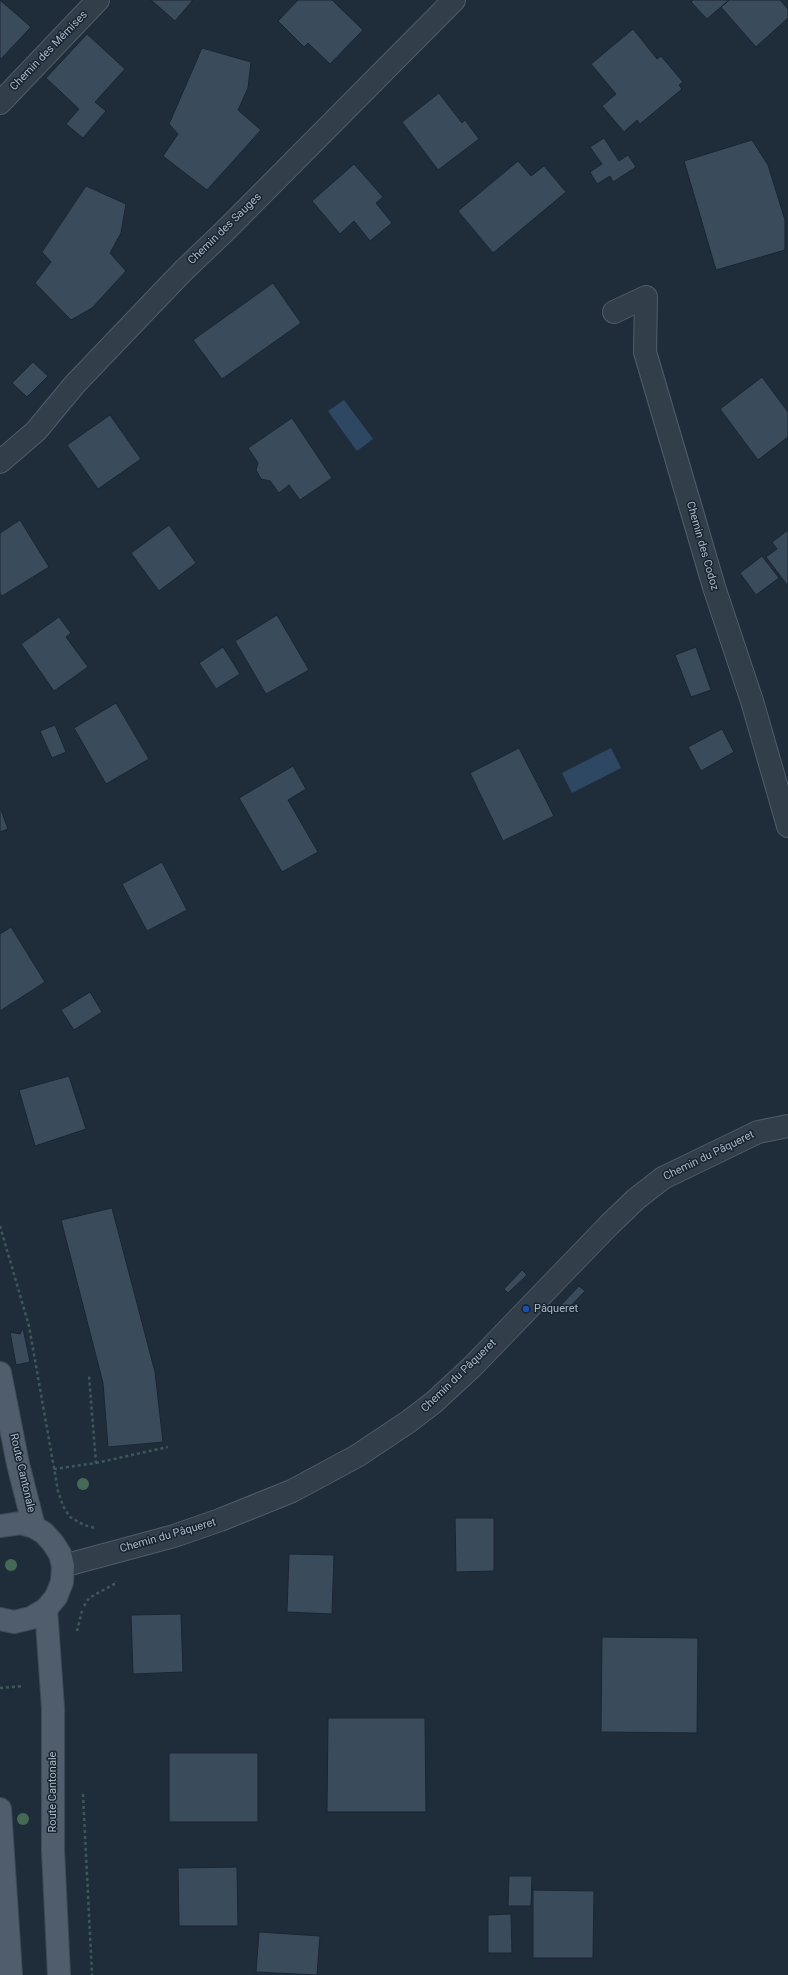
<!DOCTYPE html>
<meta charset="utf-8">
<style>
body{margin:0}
canvas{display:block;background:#1f2d3b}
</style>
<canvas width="788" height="1975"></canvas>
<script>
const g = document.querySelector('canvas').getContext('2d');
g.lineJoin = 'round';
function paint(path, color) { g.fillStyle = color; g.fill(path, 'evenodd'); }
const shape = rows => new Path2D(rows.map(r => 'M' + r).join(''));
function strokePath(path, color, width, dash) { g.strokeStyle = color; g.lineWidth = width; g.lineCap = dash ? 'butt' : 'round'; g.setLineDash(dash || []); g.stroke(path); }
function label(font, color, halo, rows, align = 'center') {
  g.font = font + ' Roboto,sans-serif'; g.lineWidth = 3; g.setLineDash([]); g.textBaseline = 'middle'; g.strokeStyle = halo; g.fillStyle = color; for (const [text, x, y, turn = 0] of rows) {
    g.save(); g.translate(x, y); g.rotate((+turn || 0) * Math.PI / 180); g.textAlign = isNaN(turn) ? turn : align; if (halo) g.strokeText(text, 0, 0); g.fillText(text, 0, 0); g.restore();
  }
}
paint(shape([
 [344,400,373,439,357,451,328,411],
 [611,748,621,768,572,793,562,773]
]), '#2e4762');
const building = shape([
 [0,0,31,27,1,59,0,58,0,0],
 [151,0,193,0,175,21,151,0],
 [298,0,332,0,363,30,330,64,308,43,304,47,278,21,298,0],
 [693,0,729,0,707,19,691,2,693,0],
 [729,0,780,0,788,9,788,18,756,47,721,7,729,0],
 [633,29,657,59,661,56,683,82,679,85,682,89,640,124,637,120,624,132,602,106,616,94,591,64,633,29],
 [87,34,125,69,95,102,106,111,83,138,66,124,79,109,46,78,87,34],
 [202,48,251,62,248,88,238,110,261,130,207,190,163,156,178,134,169,124,202,48],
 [439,93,462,123,465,120,479,139,438,170,402,122,439,93],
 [604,138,619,161,628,155,636,167,613,182,610,176,597,184,590,172,602,164,590,147,604,138],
 [752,140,768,165,785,220,785,250,716,270,684,161,752,140],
 [518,161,531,176,544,166,566,192,493,253,458,211,518,161],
 [354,164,383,197,376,203,392,223,370,241,354,221,340,234,312,201,354,164],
 [86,186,126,204,121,233,110,253,126,271,92,308,71,320,35,283,51,262,42,252,86,186],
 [273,283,301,323,222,379,193,340,273,283],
 [33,362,48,376,27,397,12,383,33,362],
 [762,377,788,412,788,437,758,460,720,409,762,377],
 [110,415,141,459,98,489,67,445,110,415],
 [292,418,332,478,300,500,289,485,279,493,270,481,261,479,256,470,258,463,248,448,292,418],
 [20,520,49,567,2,596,0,593,0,533,20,520],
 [169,525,196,563,159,591,131,553,169,525],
 [788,530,788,586,766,557,777,549,772,542,788,530],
 [762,556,779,578,756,595,740,573,762,556],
 [277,615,309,670,266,694,235,641,277,615],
 [59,617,71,633,66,637,88,667,54,691,21,644,59,617],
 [223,647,240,674,216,689,199,663,223,647],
 [696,647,711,690,691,697,675,655,696,647],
 [116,703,149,759,106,784,74,728,116,703],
 [55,725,66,752,52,758,40,731,55,725],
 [722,729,734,752,701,771,688,747,722,729],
 [519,748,554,816,503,841,470,773,519,748],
 [293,766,306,789,288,800,318,852,282,872,239,798,293,766],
 [0,807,8,829,0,832,0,807],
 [162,862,187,910,147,931,122,884,162,862],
 [11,927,45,982,0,1011,0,934,11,927],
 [90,992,102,1012,74,1030,61,1010,90,992],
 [69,1076,86,1129,35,1146,19,1090,69,1076],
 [112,1208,155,1372,163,1442,108,1447,103,1383,61,1220,112,1208],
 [522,1270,527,1275,508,1293,504,1289,522,1270],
 [579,1286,585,1291,567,1310,561,1305,579,1286],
 [23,1328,30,1362,16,1365,10,1332,20,1334,23,1328],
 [455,1518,494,1518,494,1571,456,1572,455,1518],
 [289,1554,334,1555,332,1614,287,1612,289,1554],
 [181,1614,183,1672,133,1674,131,1615,181,1614],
 [602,1637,698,1638,697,1733,601,1732,602,1637],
 [328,1718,425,1718,426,1812,327,1812,328,1718],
 [169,1753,258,1753,258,1822,169,1822,169,1753],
 [237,1867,238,1926,179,1926,178,1868,237,1867],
 [509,1876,532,1876,531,1906,508,1906,509,1876],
 [533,1890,594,1891,593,1958,533,1958,533,1890],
 [511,1914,512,1953,488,1953,488,1915,511,1914],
 [259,1932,320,1936,317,1975,256,1972,259,1932]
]);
paint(building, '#3a4b5b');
strokePath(building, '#1a2532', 1);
const minor = shape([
 [0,103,98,0],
 [614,312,646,297,645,352,714,587,752,701,788,826],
 [0,462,36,431,75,384,183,271,227,229,454,0],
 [63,1566,174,1536,220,1520,292,1491,357,1456,408,1422,433,1403,472,1367,609,1225,636,1199,663,1178,758,1132,788,1126]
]);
const primary = shape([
 [0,1373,18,1464,34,1527],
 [0,1526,21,1523,34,1527,44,1533,53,1543,60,1554,63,1566,62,1582,56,1597,46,1609,31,1618,14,1622,0,1619],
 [46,1609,53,1708,53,1851,59,1975],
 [0,1809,11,1975]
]);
strokePath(minor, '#505c69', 24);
strokePath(primary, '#3f4a58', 24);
strokePath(shape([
 [0,1226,29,1326,58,1491,63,1506,70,1517,84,1525,95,1528],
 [96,1463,168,1447],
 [54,1469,96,1463,89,1376],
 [84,1606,89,1598,116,1583,116,1581],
 [77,1631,82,1611],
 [0,1688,23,1686],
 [83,1794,92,1975]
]), '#3e5859', 2.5, [3, 3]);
strokePath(minor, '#333e4b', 22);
strokePath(primary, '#505d6c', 22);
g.fillStyle = '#446a56';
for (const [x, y] of [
 [83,1484],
 [11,1565],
 [23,1819]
]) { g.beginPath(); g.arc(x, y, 6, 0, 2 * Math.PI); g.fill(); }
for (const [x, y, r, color] of [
 [526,1309,4,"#1a4fb4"]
]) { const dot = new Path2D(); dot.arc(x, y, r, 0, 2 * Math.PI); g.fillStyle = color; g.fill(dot); strokePath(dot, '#182330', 1.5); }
label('11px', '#adb9c8', '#182330', [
 ["Chemin des Mémises",49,51,-46],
 ["Chemin des Sauges",225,229,-44],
 ["Chemin des Codoz",702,546,74],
 ["Chemin du Pâqueret",709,1156,-26],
 ["Chemin du Pâqueret",459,1376,-44],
 ["Route Cantonale",22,1473,77],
 ["Chemin du Pâqueret",168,1536,-16],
 ["Route Cantonale",53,1792,-90]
]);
label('11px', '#adb9c8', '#182330', [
 ["Pâqueret",534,1309]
], 'left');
</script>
